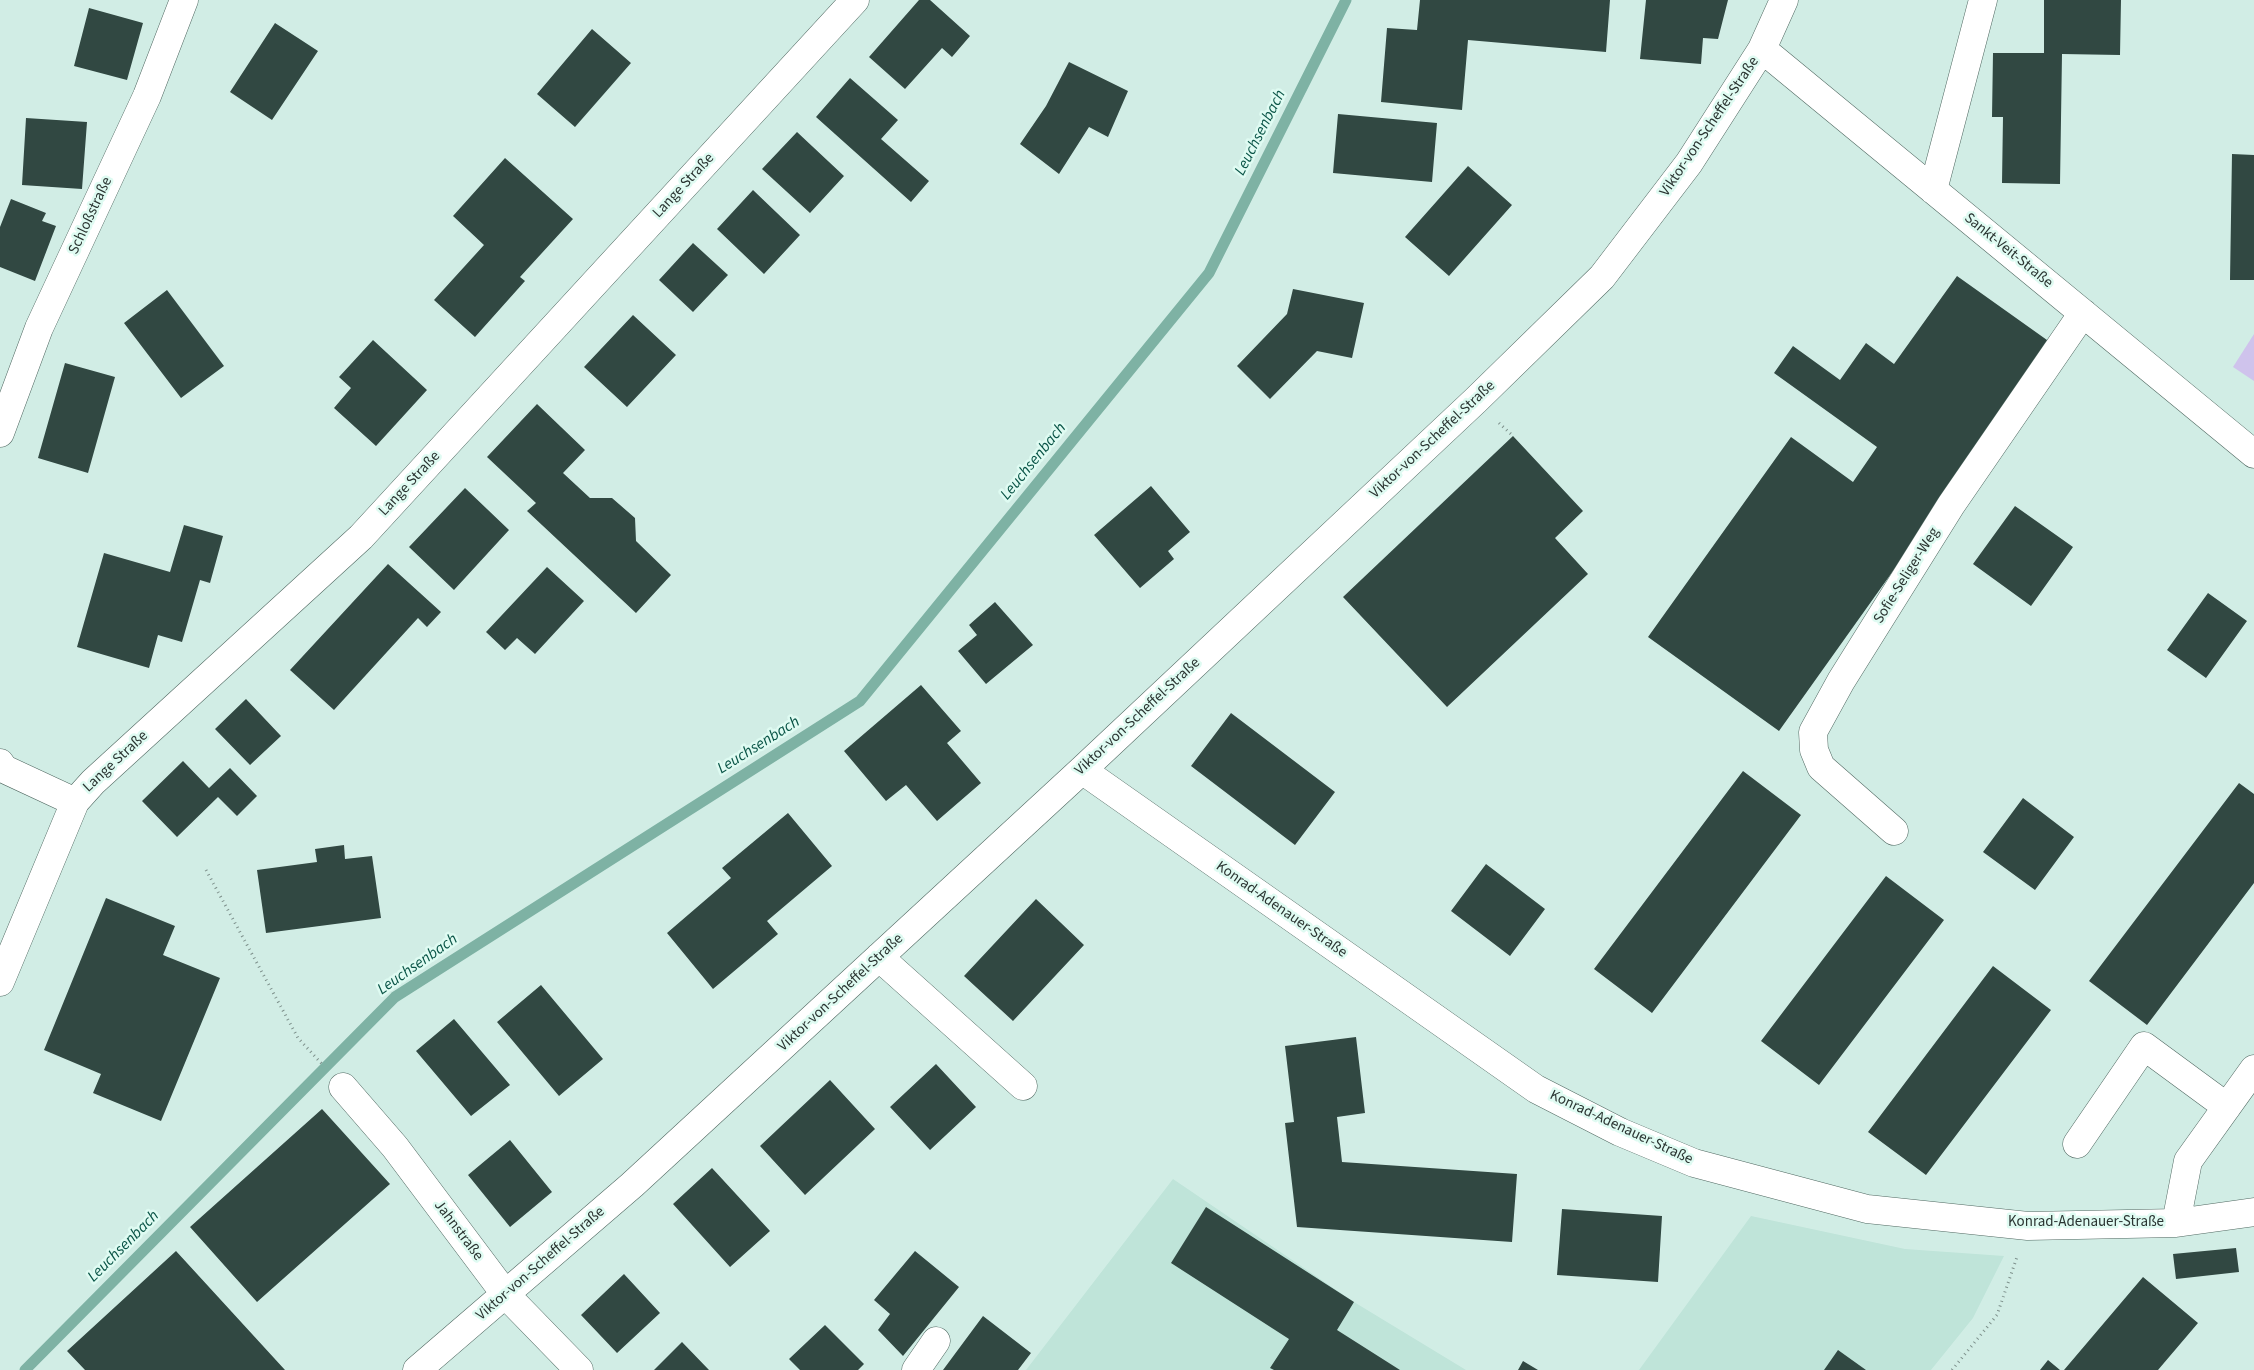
<!DOCTYPE html>
<meta charset="utf-8">
<style>
body{margin:0}
canvas{display:block;background:#d1ede5}
</style>
<canvas width="2254" height="1370"></canvas>
<script>
const g = document.querySelector('canvas').getContext('2d');
g.lineJoin = 'round';
function paint(path, color) { g.fillStyle = color; g.fill(path, 'evenodd'); }
const shape = rows => new Path2D(rows.map(r => 'M' + r).join(''));
function strokePath(path, color, width, dash) { g.strokeStyle = color; g.lineWidth = width; g.lineCap = dash ? 'butt' : 'round'; g.setLineDash(dash || []); g.stroke(path); }
function label(font, color, halo, rows, align = 'center') {
  g.font = font + ' "Source Sans 3",sans-serif'; g.lineWidth = 5; g.setLineDash([]); g.textBaseline = 'middle'; g.strokeStyle = halo; g.fillStyle = color; for (const [text, x, y, turn = 0] of rows) {
    g.save(); g.translate(x, y); g.rotate((+turn || 0) * Math.PI / 180); g.textAlign = isNaN(turn) ? turn : align; if (halo) g.strokeText(text, 0, 0); g.fillText(text, 0, 0); g.restore();
  }
}
paint(shape([
 [1173,1179,1354,1302,1466,1370,1026,1370],
 [1751,1216,1905,1249,2004,1256,1973,1318,1931,1370,1639,1370]
]), '#bfe4d9');
paint(shape([
 [2254,334,2254,381,2233,367]
]), '#cfc3ec');
strokePath(shape([
 [25,1370,395,997,860,701,1209,273,1346,0]
]), '#7eb2a4', 11);
paint(shape([
 [919,0,930,0,970,36,952,57,942,48,905,89,869,57],
 [1420,0,1610,0,1606,52,1468,40,1462,110,1381,102,1387,28,1417,30],
 [1646,0,1728,0,1718,39,1703,38,1701,64,1640,59],
 [2044,0,2121,0,2120,55,2062,54,2060,184,2002,183,2003,117,1992,117,1993,53,2044,53],
 [89,8,143,23,127,80,74,66],
 [275,23,318,51,272,120,230,92],
 [592,29,631,63,575,127,537,94],
 [1069,62,1128,91,1108,137,1089,127,1059,174,1020,144,1046,106],
 [850,78,898,120,881,139,929,181,911,202,816,117],
 [1338,114,1437,123,1432,182,1333,173],
 [26,118,87,122,82,189,22,185],
 [797,132,844,176,810,213,762,169],
 [2232,154,2254,155,2254,280,2230,280],
 [505,158,573,219,520,277,525,281,475,337,434,300,484,245,453,216],
 [1468,166,1512,205,1449,276,1405,237],
 [753,190,800,235,764,274,717,229],
 [11,199,46,213,42,221,56,226,35,281,0,267,0,227],
 [693,243,728,275,693,312,659,280],
 [1957,276,2054,345,1779,731,1648,637,1791,437,1853,482,1877,447,1774,373,1793,346,1840,380,1866,343,1894,364],
 [1293,289,1364,303,1352,358,1317,351,1270,399,1237,366,1287,314],
 [167,290,224,366,181,398,124,323],
 [633,315,676,355,627,407,584,367],
 [373,340,427,390,376,446,334,408,351,388,339,377],
 [65,363,115,377,88,473,38,458],
 [537,404,585,450,563,473,590,498,612,498,635,518,636,541,671,575,636,613,527,511,536,503,487,457],
 [1513,436,1583,511,1555,538,1588,574,1447,707,1343,597],
 [1151,486,1190,532,1168,551,1174,559,1140,588,1094,535],
 [465,488,509,530,454,590,409,547],
 [2015,506,2073,547,2031,606,1973,564],
 [184,525,223,536,210,583,200,580,182,642,158,635,149,668,77,647,104,553,170,572],
 [388,564,441,612,427,627,418,618,334,710,290,670],
 [547,567,584,601,535,654,517,638,505,650,486,632],
 [2208,593,2247,621,2206,678,2167,650],
 [995,602,1033,645,986,684,958,651,977,635,969,625],
 [921,685,961,731,947,743,981,783,937,821,906,785,886,801,844,751],
 [246,699,281,736,250,765,215,729],
 [1231,713,1335,792,1295,845,1191,766],
 [183,761,209,788,230,768,257,796,237,816,218,797,177,837,142,801],
 [1743,771,1801,815,1652,1013,1594,969],
 [2239,783,2254,794,2254,883,2147,1025,2089,981],
 [2023,798,2074,837,2035,890,1983,852],
 [788,813,832,866,767,921,778,934,713,989,667,933,731,878,722,868],
 [344,845,345,859,372,856,381,918,266,933,257,870,317,862,315,849],
 [1486,864,1545,909,1510,956,1451,911],
 [1886,876,1944,920,1819,1085,1761,1041],
 [106,898,175,926,163,955,220,978,161,1121,93,1093,101,1074,44,1050],
 [1036,899,1084,945,1013,1021,964,976],
 [1993,966,2051,1010,1926,1175,1868,1132],
 [541,985,603,1059,559,1096,497,1022],
 [454,1019,510,1085,471,1116,416,1051],
 [1356,1037,1365,1113,1337,1117,1342,1162,1517,1174,1512,1242,1297,1227,1285,1123,1294,1122,1285,1046],
 [936,1064,976,1107,930,1150,890,1107],
 [830,1080,875,1129,805,1195,760,1146],
 [322,1109,390,1184,257,1302,190,1227],
 [510,1140,552,1192,510,1227,468,1175],
 [712,1168,770,1231,730,1267,673,1204],
 [1206,1207,1354,1302,1337,1330,1400,1370,1274,1370,1270,1368,1289,1339,1171,1263],
 [1562,1209,1662,1216,1658,1282,1557,1275],
 [2236,1248,2239,1272,2176,1279,2173,1254],
 [176,1251,285,1370,85,1370,67,1351],
 [915,1251,959,1287,903,1356,878,1330,890,1314,874,1300],
 [624,1274,660,1313,617,1353,581,1315],
 [2143,1277,2198,1323,2158,1370,2064,1370],
 [983,1316,1031,1353,1018,1370,943,1370],
 [825,1325,864,1364,858,1370,800,1370,789,1359],
 [682,1342,709,1370,654,1370],
 [1838,1350,1866,1370,1824,1370],
 [2048,1360,2060,1370,2040,1370],
 [1523,1361,1538,1370,1518,1370]
]), '#314842');
const minor = shape([
 [1762,49,2254,454],
 [1933,190,1983,0],
 [0,433,39,328,147,96,184,0],
 [0,763,4,769,75,802],
 [1082,770,1536,1089,1620,1132,1694,1163,1867,1209,2028,1226,2176,1223,2254,1212],
 [1894,831,1821,767,1814,750,1813,732,1841,681,1951,505,2083,313],
 [879,957,1023,1086],
 [0,982,75,802,93,782,361,537,855,0],
 [343,1087,395,1147,506,1295,579,1370],
 [2077,1144,2144,1046,2227,1107],
 [2176,1223,2188,1161,2254,1069],
 [417,1370,632,1185,1082,770,1476,400,1602,277,1689,163,1762,49,1784,0],
 [916,1370,936,1341]
]);
strokePath(minor, '#516962', 29);
strokePath(shape([
 [1499,423,1513,436],
 [206,870,298,1038,322,1064],
 [1952,1370,1997,1315,2017,1257]
]), '#7e918c', 3, [1, 4]);
strokePath(minor, '#fff', 28);
label('15px', '#2b3532', '#dffbf2', [
 ["Viktor-von-Scheffel-Straße",1710,127,-56],
 ["Lange Straße",684,186,-47],
 ["Schloßstraße",91,216,-65],
 ["Sankt-Veit-Straße",2008,251,39],
 ["Viktor-von-Scheffel-Straße",1433,440,-43],
 ["Lange Straße",410,484,-47],
 ["Sofie-Seliger-Weg",1907,576,-58],
 ["Viktor-von-Scheffel-Straße",1138,717,-43],
 ["Lange Straße",116,762,-43],
 ["Konrad-Adenauer-Straße",1281,910,35],
 ["Viktor-von-Scheffel-Straße",841,993,-43],
 ["Konrad-Adenauer-Straße",1621,1128,25],
 ["Konrad-Adenauer-Straße",2086,1223],
 ["Jahnstraße",458,1231,53],
 ["Viktor-von-Scheffel-Straße",541,1264,-41]
]);
label('italic 16px', '#095446', '#dffbf2', [
 ["Leuchsenbach",1261,133,-63],
 ["Leuchsenbach",1034,462,-51],
 ["Leuchsenbach",759,746,-32],
 ["Leuchsenbach",418,965,-35],
 ["Leuchsenbach",124,1247,-45]
]);
</script>
